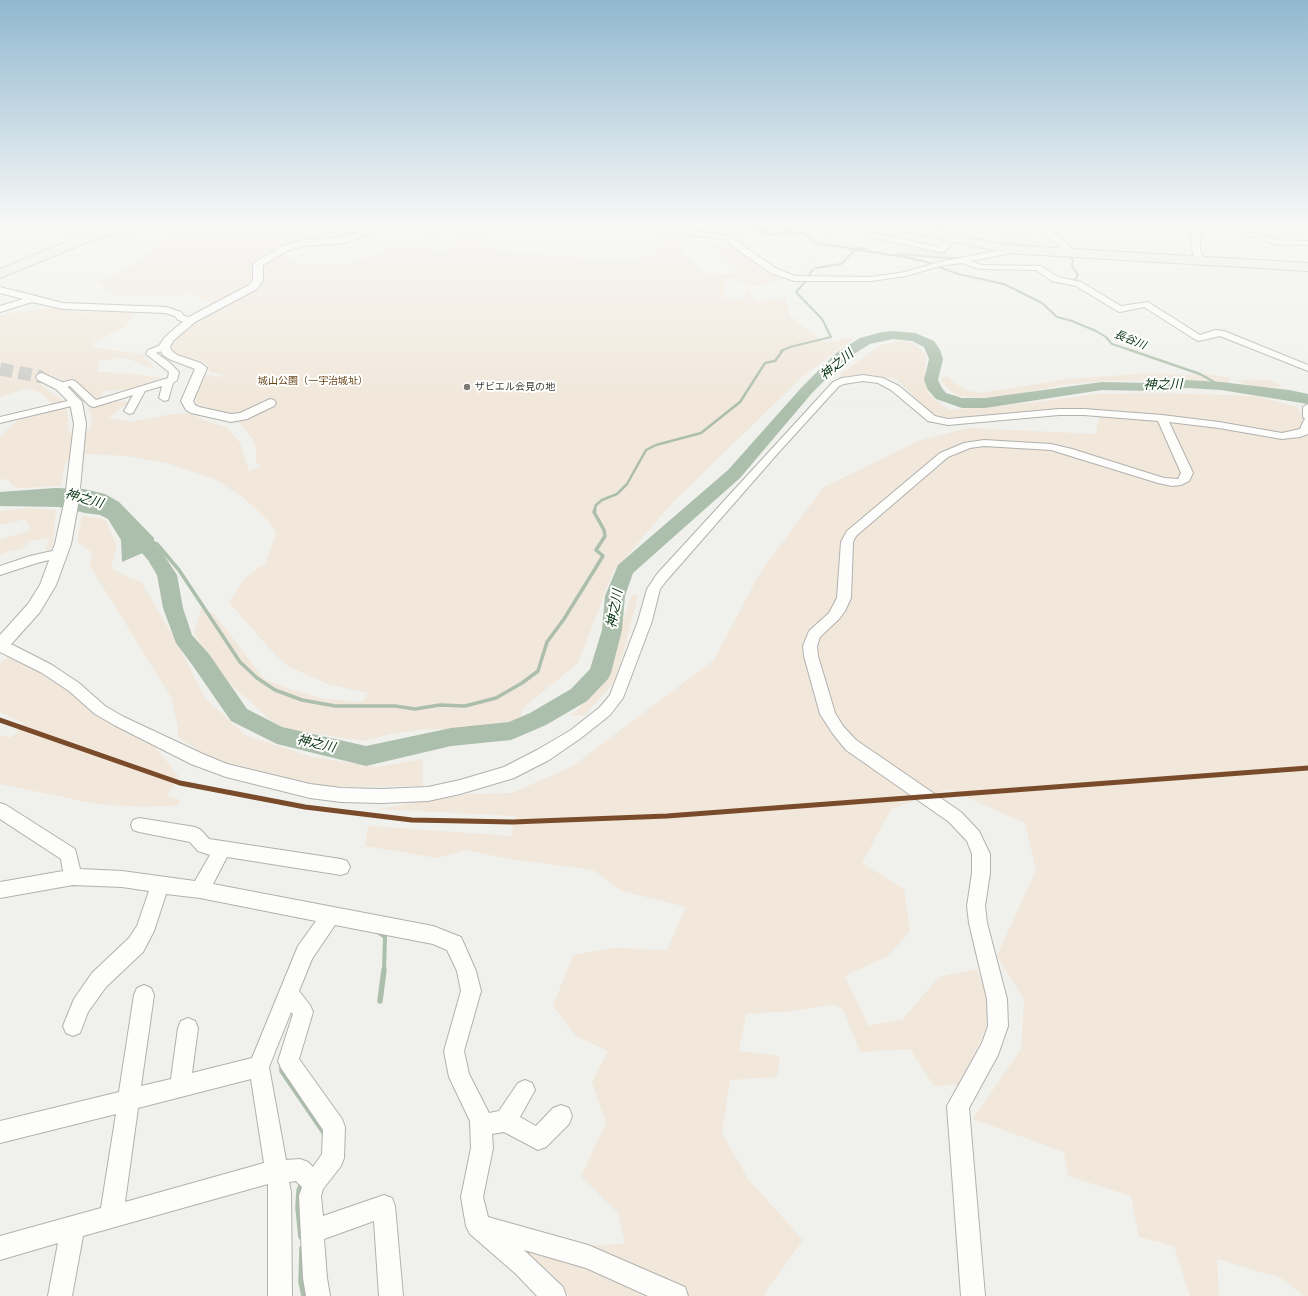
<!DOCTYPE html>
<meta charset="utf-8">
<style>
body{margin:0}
canvas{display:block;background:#f0f0ec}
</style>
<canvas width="1308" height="1296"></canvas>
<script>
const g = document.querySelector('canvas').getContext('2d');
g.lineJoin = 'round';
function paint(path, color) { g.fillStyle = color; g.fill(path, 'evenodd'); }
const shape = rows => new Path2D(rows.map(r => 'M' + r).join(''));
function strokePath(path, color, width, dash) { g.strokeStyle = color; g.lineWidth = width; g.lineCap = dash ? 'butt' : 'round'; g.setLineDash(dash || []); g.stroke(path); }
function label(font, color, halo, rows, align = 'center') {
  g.font = font + ' "Fira Sans Condensed","Noto Sans JP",sans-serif'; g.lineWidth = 4; g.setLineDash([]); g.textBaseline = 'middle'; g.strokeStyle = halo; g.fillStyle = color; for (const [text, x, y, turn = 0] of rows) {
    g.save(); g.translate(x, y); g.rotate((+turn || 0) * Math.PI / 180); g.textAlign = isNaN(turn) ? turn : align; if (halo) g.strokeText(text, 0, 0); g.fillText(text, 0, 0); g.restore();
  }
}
paint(shape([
 [180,224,246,224,247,225,296,224,326,237,303,239,287,245,284,255,299,264,347,264,401,245,443,252,459,239,458,234,427,238,414,224,443,224,444,226,473,224,487,228,481,248,619,262,654,255,664,232,695,236,680,250,708,276,734,273,733,269,758,267,780,278,779,282,753,286,731,278,722,281,725,286,724,298,744,300,747,290,751,291,756,302,786,297,789,316,824,342,836,342,845,338,853,339,802,377,672,503,613,572,578,663,523,708,519,721,453,729,425,729,391,734,363,741,279,728,219,673,193,631,195,630,201,608,214,614,264,679,290,689,323,699,362,702,368,693,327,684,288,666,276,656,229,602,245,578,266,563,276,533,268,520,244,498,215,479,167,463,128,456,87,454,69,458,65,464,61,486,21,488,12,486,9,480,0,479,0,436,16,422,29,416,54,410,67,409,69,433,90,429,92,416,86,400,73,387,50,374,35,380,64,402,55,406,41,393,27,388,0,397,0,315,52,308,82,313,123,311,136,313,126,326,94,342,93,347,142,354,157,370,125,358,100,361,97,372,135,374,161,378,131,389,102,391,101,401,129,402,108,418,132,422,172,414,190,413,205,421,228,428,240,443,249,472,262,465,256,463,256,448,253,439,233,415,209,410,195,404,197,393,206,375,222,377,223,375,209,372,209,366,203,361,175,355,171,346,181,333,202,317,211,302,191,294,146,297,115,295,97,282,119,274,173,234,152,228],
 [787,224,814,225,816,233,803,230,785,231],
 [834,224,837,224,801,277,798,277],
 [897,224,950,224,956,226,953,233,967,237,965,239],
 [969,224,1010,224,1012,231,1042,243,1042,250,1007,247,995,233],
 [143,231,139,236,98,240,100,238,120,232],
 [727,240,736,247,757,254,764,260,754,266,739,267,727,262,711,248,715,243,725,243],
 [906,245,943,252,944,253,963,258,961,259,899,253],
 [901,341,913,343,926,355,925,373,929,394,940,404,950,410,1031,403,1096,394,1160,393,1255,396,1297,407,1302,417,1308,418,1308,1296,1304,1296,1281,1278,1217,1259,1219,1296,1190,1296,1174,1246,1139,1237,1131,1196,1068,1176,1064,1152,973,1119,1021,1049,1024,1000,997,956,1036,870,1025,823,948,789,891,809,862,863,904,889,910,931,889,955,845,976,868,1026,903,1019,939,977,977,969,989,1003,985,1032,960,1084,934,1086,910,1049,860,1052,844,1011,835,1004,794,1011,746,1014,739,1051,780,1056,777,1077,730,1080,722,1133,748,1179,803,1240,766,1291,764,1296,570,1296,523,1258,529,1248,625,1244,618,1213,581,1177,606,1123,592,1082,608,1051,575,1035,553,1006,573,955,615,948,667,950,686,907,622,891,593,870,510,859,465,850,437,858,365,846,368,826,511,836,515,816,377,809,471,794,512,793,573,766,714,660,760,573,824,487,921,440,968,428,1096,434,1100,409,1046,409,966,418,943,417,929,411,896,379,861,374,836,378,880,345],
 [1151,373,1186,375,1205,374,1226,377,1231,380,1228,383,1222,383,1173,380,1108,381,1063,385,1008,396,976,398,955,395,942,383,941,378,948,376,955,383,966,390,981,393,1067,379],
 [1254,379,1269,380,1283,386,1270,388,1254,387,1236,381],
 [29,508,56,510,52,549,46,550,49,538,31,541,22,549,6,552,0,555,0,540,31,530,25,519,2,525,0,524,0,511],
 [82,516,93,517,105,520,117,545,111,568,129,578,141,582,177,643,205,698,245,735,312,757,376,767,423,759,423,786,334,787,257,773,215,761,178,737,178,727,171,697,90,566,92,552,77,542],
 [632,595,638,595,616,680,585,715,571,716,608,678,624,616],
 [11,654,45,673,107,718,156,748,179,777,167,795,180,800,178,805,146,807,96,804,0,784,0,735,10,738,25,724,0,712,0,664]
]), '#f1e7da');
paint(shape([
 [55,488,84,489,105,494,119,502,154,538,154,548,122,562,121,540,108,519,100,515,85,513,59,507,0,506,0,492]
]), '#acbfac');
strokePath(shape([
 [740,224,756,228,772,235,784,232,801,233,810,237,813,242,816,243,910,258,926,262,958,274,1004,284,1042,303,1057,317,1072,321,1096,331,1106,337,1112,344,1133,351],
 [784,232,788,224],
 [898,254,959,259],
 [816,268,841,264,857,248,864,248],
 [808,277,813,269],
 [1068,280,1075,280,1078,275,1072,266,1073,260,1069,255],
 [781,351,790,347,831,337,822,319,796,292,807,280]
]), '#acbfac', 2);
strokePath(shape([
 [1130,350,1200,374,1221,386],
 [594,511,596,505,602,500,617,494,627,484,646,450,656,445,701,433,740,402,765,363,775,361,783,350]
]), '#acbfac', 2.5);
strokePath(shape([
 [151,542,157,544,179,570,240,662,257,678,275,690,302,700,335,706,395,706,415,709,440,705,465,706,496,698,522,683,538,671,547,642,564,619,603,556,596,550,605,536,604,530,594,512,595,510]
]), '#acbfac', 3.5);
strokePath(shape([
 [378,932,385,937,384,971]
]), '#acbfac', 4);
strokePath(shape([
 [380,1001,384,970],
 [282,1065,282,1071,325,1134],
 [301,1237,298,1208,299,1191,302,1183],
 [302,1248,301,1282,304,1296]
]), '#acbfac', 5.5);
paint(shape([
 [893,331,915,333,934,341,940,350,943,359,938,380,942,388,946,393,962,398,985,398,1102,382,1152,383,1187,380,1221,382,1289,390,1308,394,1308,404,1221,390,1187,388,1152,391,1102,390,985,408,962,408,936,399,928,390,924,380,929,359,924,347,912,341,893,339,870,344,846,359,812,393,740,478,633,573,625,596,622,630,611,673,608,679,587,701,546,725,511,740,451,746,366,766,277,744,231,721,193,666,176,643,163,608,157,575,148,560,121,529,124,525,130,523,136,525,162,552,177,575,183,608,192,635,209,654,247,709,282,727,366,746,451,728,509,722,530,713,571,689,590,669,602,630,605,596,618,565,728,470,802,387,836,353,860,338,882,332,893,331]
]), '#acbfac');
strokePath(shape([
 [0,369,42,377]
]), '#ccccc8', 13, [13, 6]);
const minor = shape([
 [673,224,683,224,696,231,733,236,742,245,777,269,795,276,871,277,905,272,939,262,1001,250,1007,247,1011,249,1007,254,971,261,981,265,1041,266,1058,277,1081,282,1121,306,1148,302,1200,335,1215,330,1224,331,1308,365,1308,371,1220,336,1199,341,1196,340,1144,307,1120,312,1117,311,1076,286,1052,281,1036,270,980,269,961,263,940,266,906,276,871,281,794,281,771,273,736,249,728,240,691,235,673,224],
 [874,224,883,224,874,233,939,247,949,237,952,237,956,239,944,252,941,252,865,236,865,232,874,224],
 [1055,224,1064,224,1054,234,1064,240,1074,252,1073,254,1067,254,1058,244,1046,235,1047,230,1055,224],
 [1191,224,1199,224,1200,249,1203,260,1199,262,1195,260,1192,249,1191,224],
 [1206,224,1223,224,1242,228,1275,240,1308,241,1308,245,1274,244,1240,232,1206,224],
 [0,287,63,303,166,307,181,312,184,316,194,318,195,320,191,323,181,321,178,320,175,316,165,313,63,309,32,302,0,312,0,306,23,299,0,293,0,287],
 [164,344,169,347,167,349,156,353,169,362,179,372,177,380,173,383,168,400,164,401,159,398,162,386,145,391,133,413,129,414,124,411,133,395,94,407,90,406,70,386,60,389,55,386,56,384,72,380,75,381,96,400,168,378,169,372,146,354,148,350,164,344],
 [863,375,883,378,899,386,935,416,948,419,1059,409,1084,409,1162,415,1219,422,1282,433,1300,429,1303,422,1305,419,1303,417,1303,407,1308,404,1308,434,1300,437,1282,439,1219,428,1169,422,1193,473,1189,481,1181,485,1172,486,1158,483,1051,450,984,446,970,448,948,457,856,536,853,542,851,598,845,611,839,619,820,637,817,646,818,656,835,713,843,726,856,740,961,812,979,831,990,854,990,873,985,906,987,923,1007,999,1008,1026,998,1055,969,1108,985,1296,961,1296,947,1106,982,1043,988,1026,987,999,969,923,967,906,972,873,972,854,967,841,949,822,846,750,833,734,820,714,804,656,803,646,809,631,829,613,837,598,841,542,847,531,940,453,964,443,984,440,1051,444,1072,449,1164,478,1178,479,1181,473,1158,421,1084,415,1059,415,948,425,928,421,891,390,878,383,863,381,844,384,839,386,779,452,667,580,660,589,652,621,623,698,610,715,581,738,549,760,514,778,460,794,428,801,381,803,341,802,310,798,226,777,191,764,114,725,95,714,69,691,42,673,0,652,0,642,13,645,52,665,79,683,105,706,124,717,203,754,227,764,310,784,341,788,381,789,428,787,460,780,504,767,537,750,571,730,600,707,610,695,638,621,647,589,657,574,833,382,842,378,863,375],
 [76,399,80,400,81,402,80,404,0,423,0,417,76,399],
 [61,549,65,550,67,553,65,556,37,563,0,575,0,566,30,556,61,549],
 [0,803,6,805,75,849,80,869,122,871,195,881,210,855,198,851,190,842,139,832,133,830,131,825,133,820,139,818,195,827,201,830,209,839,341,859,347,861,350,867,347,873,341,875,227,857,213,884,433,926,461,937,476,971,481,991,464,1051,469,1074,489,1113,499,1111,518,1083,525,1080,532,1083,535,1090,520,1117,536,1126,553,1108,561,1105,569,1108,572,1116,569,1124,546,1147,538,1150,504,1132,492,1134,493,1148,483,1197,488,1217,588,1245,685,1287,688,1296,648,1296,586,1268,524,1250,563,1287,566,1296,537,1296,516,1274,470,1234,466,1226,461,1197,471,1148,470,1121,449,1077,444,1051,461,991,457,971,447,950,433,944,335,925,312,959,299,991,310,1005,313,1012,299,1059,342,1119,345,1127,344,1158,341,1166,323,1189,321,1196,323,1216,384,1195,392,1198,395,1206,403,1296,379,1296,374,1221,324,1239,327,1278,330,1296,306,1296,303,1278,299,1196,302,1187,296,1181,289,1182,291,1192,292,1296,268,1296,268,1184,83,1236,72,1296,48,1296,58,1243,0,1260,0,1236,101,1208,116,1114,0,1143,0,1121,119,1092,134,995,137,988,144,985,151,988,154,995,141,1086,171,1079,178,1028,181,1021,188,1018,195,1021,198,1028,192,1073,252,1058,298,946,316,921,200,898,166,894,154,931,143,952,106,987,88,1012,80,1033,73,1036,66,1033,63,1026,74,999,92,973,129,938,137,926,149,891,122,887,73,885,0,898,0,882,63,871,61,859,0,819,0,803],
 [291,1012,293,1014,278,1061,281,1068,323,1130,322,1154,313,1167,308,1162,300,1159,286,1160,269,1067,291,1012],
 [251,1079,264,1163,125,1202,138,1108,251,1079]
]);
const tertiary = shape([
 [383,224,396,224,345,243,304,246,289,250,263,265,263,280,257,289,195,322,173,341,170,347,172,351,177,355,201,363,207,368,193,401,195,405,199,407,231,414,240,413,270,399,274,400,276,403,274,406,247,419,231,422,191,413,186,410,181,401,195,369,169,359,163,355,158,347,165,337,187,318,249,285,253,280,253,264,255,262,283,246,303,240,344,237,383,224],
 [42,373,64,383,82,402,86,424,79,499,71,544,56,585,40,612,6,650,0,652,0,635,28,604,40,585,55,544,65,499,74,424,70,403,56,389,38,380,36,377,38,374,42,373]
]);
const primary = shape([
 [125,224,154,224,152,226,118,232,93,240,0,278,0,269,85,234,125,224],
 [878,224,902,224,1007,245,1308,263,1308,271,1007,253,884,227,878,224]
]);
strokePath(minor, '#b1b1ae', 2);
strokePath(tertiary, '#b1b1ae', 2);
strokePath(primary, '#b4b8ab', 2);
paint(minor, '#fdfdfc');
paint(tertiary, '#fdfdfc');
paint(primary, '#eceee7');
strokePath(shape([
 [0,720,180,783,305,807,412,820,513,822,667,816,1308,768]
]), '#7a4b2a', 5);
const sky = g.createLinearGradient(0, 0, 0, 406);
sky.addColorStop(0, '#90b8d0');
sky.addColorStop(0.55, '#f8f8f6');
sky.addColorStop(1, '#f8f8f600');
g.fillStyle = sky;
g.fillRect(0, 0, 1308, 406);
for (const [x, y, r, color] of [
 [467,387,4,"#7a7a76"]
]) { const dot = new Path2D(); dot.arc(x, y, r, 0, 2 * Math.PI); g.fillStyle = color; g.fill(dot); strokePath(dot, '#fffffe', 1.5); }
label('10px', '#654115', '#fffffe', [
 ["城山公園（一宇治城址）",313,381]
]);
label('10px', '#3a3a37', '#fffffe', [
 ["ザビエル会見の地",475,387]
], 'left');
label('italic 11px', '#073311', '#fffffe', [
 ["長谷川",1130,340,22]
]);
label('italic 13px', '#073311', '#fffffe', [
 ["神之川",837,365,-40],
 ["神之川",1163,385,-1],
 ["神之川",84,499,16],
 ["神之川",615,609,-80],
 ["神之川",316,744,13]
]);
</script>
